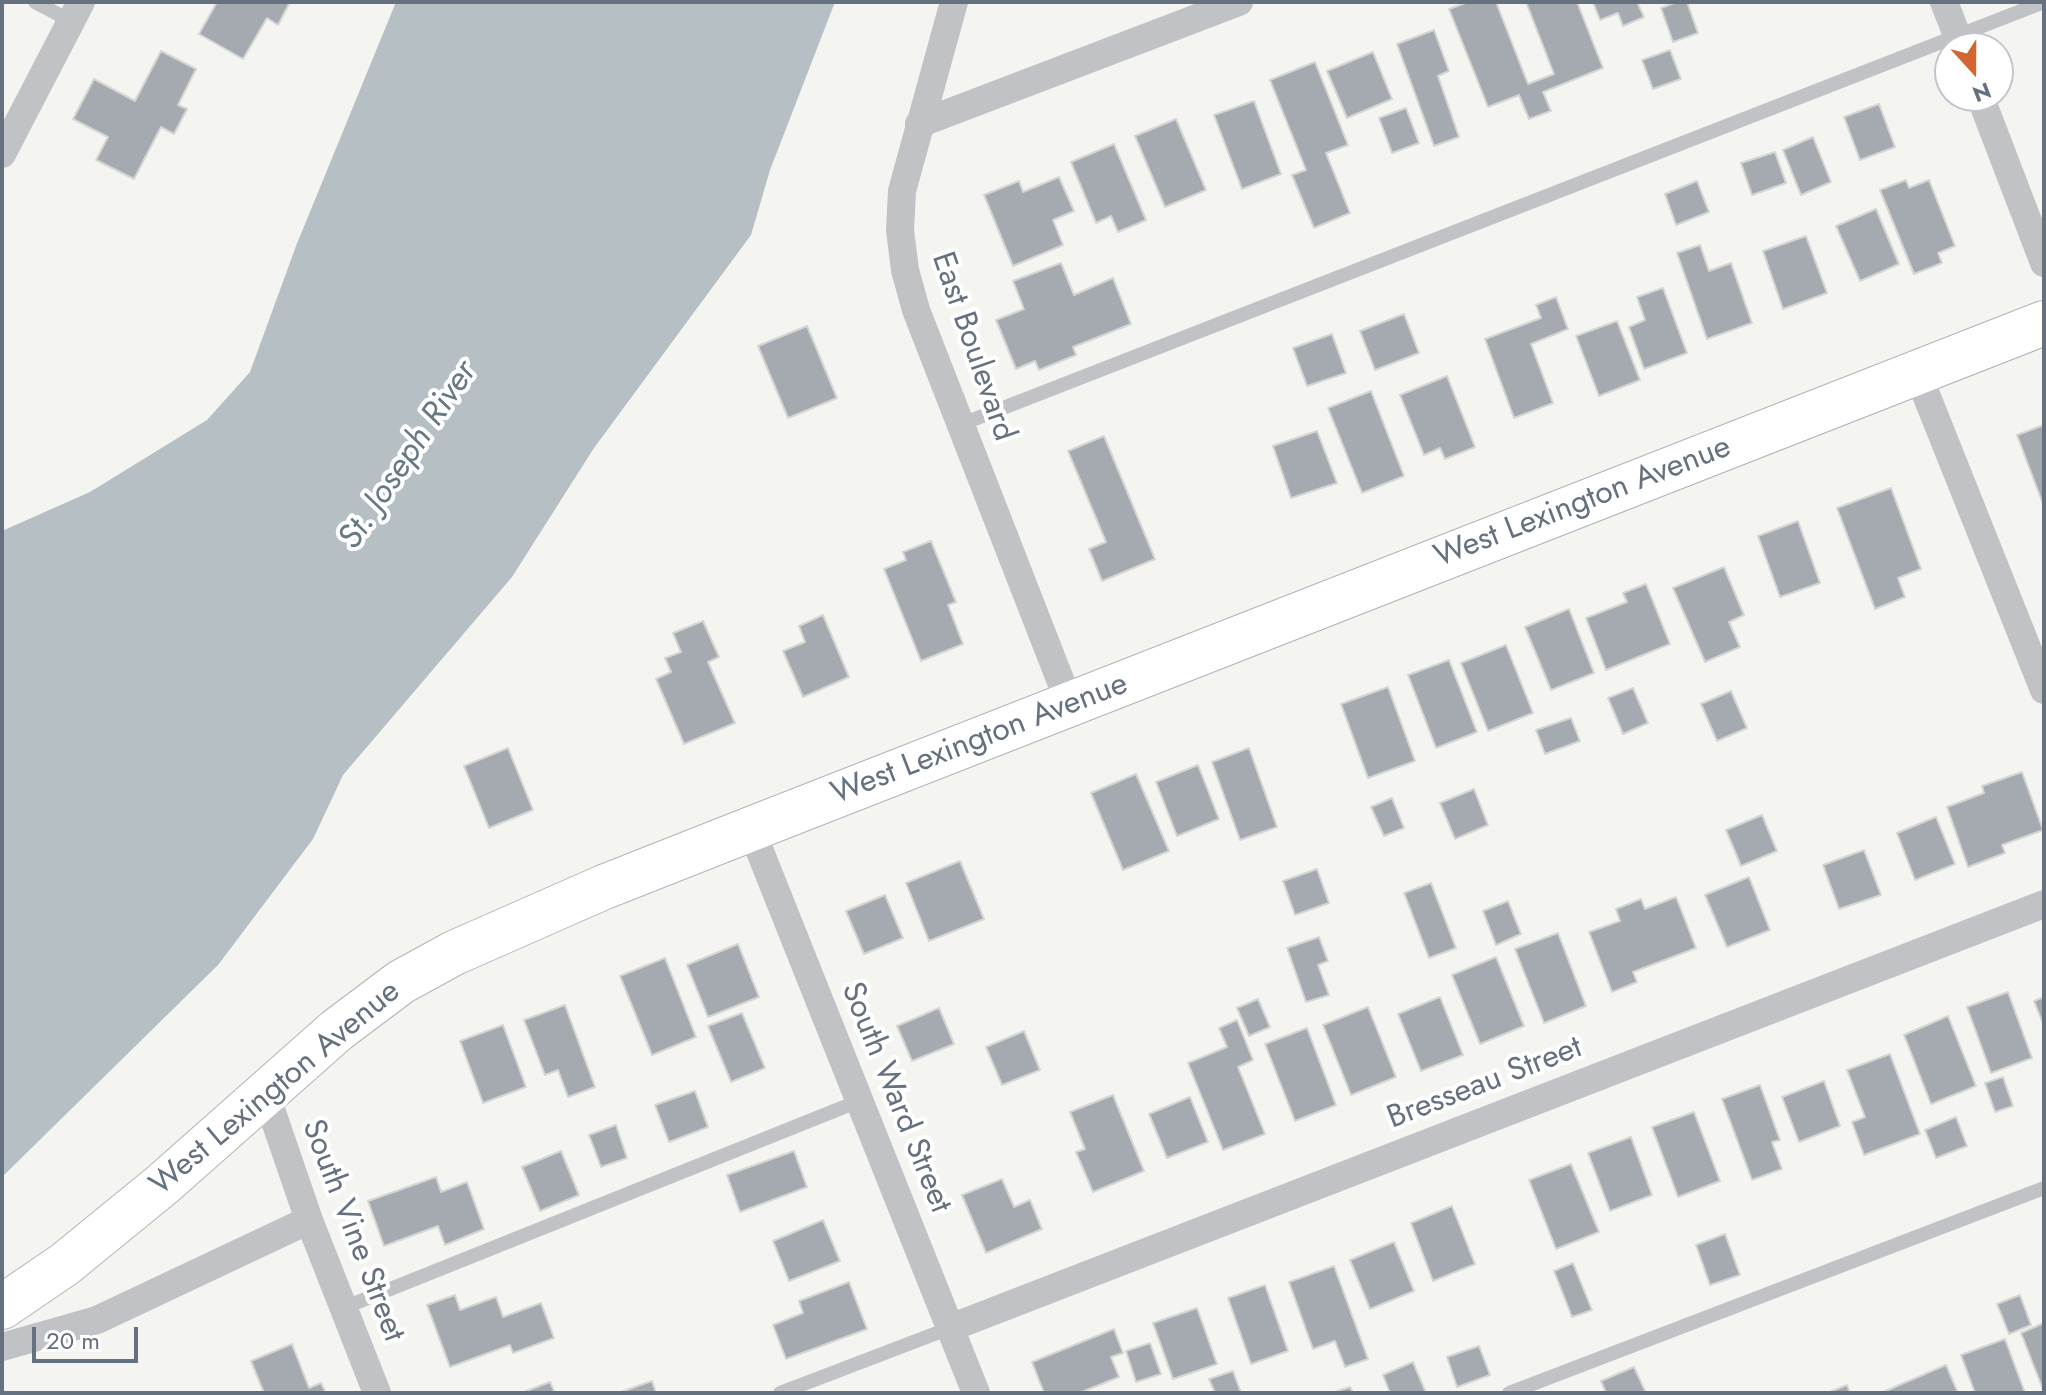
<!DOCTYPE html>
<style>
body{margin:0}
#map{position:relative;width:2046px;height:1395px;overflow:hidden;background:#f4f4f0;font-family:Jost,sans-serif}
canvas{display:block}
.frame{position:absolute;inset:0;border:4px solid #66717f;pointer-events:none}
.north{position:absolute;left:1934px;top:32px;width:80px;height:80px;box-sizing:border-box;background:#fff;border:2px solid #c2c6cc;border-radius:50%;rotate:159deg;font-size:22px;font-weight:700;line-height:32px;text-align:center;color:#66717f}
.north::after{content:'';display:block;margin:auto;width:28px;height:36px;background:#d26633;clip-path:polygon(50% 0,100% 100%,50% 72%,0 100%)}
.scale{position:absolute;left:32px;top:1327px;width:106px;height:36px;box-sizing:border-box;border:4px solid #66717f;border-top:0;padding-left:10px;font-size:24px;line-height:28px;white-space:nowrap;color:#66717f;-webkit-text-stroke:6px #fff;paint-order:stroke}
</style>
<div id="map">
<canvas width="2046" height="1395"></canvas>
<div class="frame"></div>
<div class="north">N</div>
<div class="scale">20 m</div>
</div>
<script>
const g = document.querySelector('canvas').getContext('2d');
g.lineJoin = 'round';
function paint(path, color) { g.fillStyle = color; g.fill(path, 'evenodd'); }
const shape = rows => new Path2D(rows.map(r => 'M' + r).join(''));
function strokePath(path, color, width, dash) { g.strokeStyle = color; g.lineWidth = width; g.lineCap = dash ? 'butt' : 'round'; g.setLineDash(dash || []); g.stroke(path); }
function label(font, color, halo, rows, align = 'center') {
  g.font = font + ' Jost,sans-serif'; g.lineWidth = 8; g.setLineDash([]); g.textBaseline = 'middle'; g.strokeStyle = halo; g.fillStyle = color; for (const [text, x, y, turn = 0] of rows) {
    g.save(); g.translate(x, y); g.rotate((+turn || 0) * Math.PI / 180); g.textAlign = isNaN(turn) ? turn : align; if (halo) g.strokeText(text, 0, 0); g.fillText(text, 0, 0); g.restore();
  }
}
paint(shape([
 [396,2,835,2,770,170,751,235,594,448,512,577,343,775,313,839,218,965,2,1177,2,531,90,492,207,420,250,372,296,246]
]), '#b6bfc4');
const building = shape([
 [217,2,290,2,278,25,267,18,243,59,199,34,217,2],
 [1468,2,1496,2,1528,84,1554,74,1526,2,1577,2,1603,68,1543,92,1551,111,1529,119,1519,95,1488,107,1449,9,1468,2],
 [1593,2,1637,2,1644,17,1623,26,1618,13,1600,20,1593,2],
 [1677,2,1687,2,1698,33,1673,42,1661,8,1677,2],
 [1434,30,1449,71,1438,76,1459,137,1434,146,1397,44,1434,30],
 [1670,50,1681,79,1653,89,1642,60,1670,50],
 [161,51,196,69,178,105,187,109,174,134,161,127,134,179,96,160,108,137,73,119,94,79,135,101,161,51],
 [1373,52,1392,99,1347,118,1327,71,1373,52],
 [1315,62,1348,145,1326,153,1350,213,1314,228,1292,175,1306,170,1270,80,1315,62],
 [1254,101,1281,174,1242,189,1214,115,1254,101],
 [1879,104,1895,147,1860,160,1844,117,1879,104],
 [1406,108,1419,143,1392,153,1379,118,1406,108],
 [1176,119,1206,190,1165,207,1135,136,1176,119],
 [1813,137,1831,182,1801,195,1783,150,1813,137],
 [1114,144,1146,220,1118,232,1111,216,1096,223,1071,162,1114,144],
 [1775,152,1786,183,1752,195,1741,163,1775,152],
 [1059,177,1074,211,1053,220,1063,245,1013,266,984,195,1019,181,1023,192,1059,177],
 [1906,180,1909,188,1929,180,1955,246,1938,253,1942,263,1914,274,1880,190,1906,180],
 [1697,181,1709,212,1676,225,1665,194,1697,181],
 [1876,209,1899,264,1860,281,1836,226,1876,209],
 [1806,236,1827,293,1783,309,1763,251,1806,236],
 [1700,245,1709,271,1731,263,1752,323,1707,339,1677,253,1700,245],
 [1061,263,1074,295,1113,278,1131,324,1073,347,1076,355,1039,370,1035,361,1016,369,996,320,1024,309,1013,281,1061,263],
 [1663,288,1687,353,1644,369,1629,327,1645,320,1637,297,1663,288],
 [1556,297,1568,329,1531,344,1553,403,1514,418,1485,339,1541,318,1536,305,1556,297],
 [1404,314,1419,353,1375,370,1360,331,1404,314],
 [1617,321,1640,380,1599,396,1576,336,1617,321],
 [807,326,837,398,788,418,758,346,807,326],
 [1332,334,1346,373,1307,386,1293,348,1332,334],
 [1447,376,1475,447,1445,459,1440,448,1424,455,1400,395,1447,376],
 [1371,391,1404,476,1362,493,1328,408,1371,391],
 [2044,425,2044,503,2043,504,2017,435,2044,425],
 [1317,431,1337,483,1291,498,1273,446,1317,431],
 [1104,436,1155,559,1102,581,1089,549,1106,542,1068,451,1104,436],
 [1891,488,1921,569,1898,578,1905,597,1875,609,1837,508,1891,488],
 [1798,521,1820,583,1780,597,1758,536,1798,521],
 [931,541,956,602,948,605,963,644,921,661,884,569,906,560,903,552,931,541],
 [1724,567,1744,615,1729,622,1740,647,1705,662,1673,588,1724,567],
 [1646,584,1670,644,1606,670,1586,618,1627,602,1623,593,1646,584],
 [1569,609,1594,673,1551,690,1525,627,1569,609],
 [823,615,849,677,803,697,783,651,805,642,799,626,823,615],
 [703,621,719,657,708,662,735,723,684,744,656,679,671,672,665,658,681,652,673,633,703,621],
 [1506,645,1533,713,1488,731,1461,663,1506,645],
 [1449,660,1477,732,1436,748,1408,675,1449,660],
 [1388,687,1415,761,1368,778,1341,704,1388,687],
 [1633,688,1648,723,1623,734,1608,698,1633,688],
 [1731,691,1747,728,1717,741,1701,704,1731,691],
 [1571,718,1580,741,1545,754,1536,730,1571,718],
 [508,748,533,810,489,828,464,766,508,748],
 [1249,748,1277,827,1240,840,1212,762,1249,748],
 [1198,765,1219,819,1177,836,1156,782,1198,765],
 [2022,772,2043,830,2002,845,2005,853,1968,867,1947,807,1984,793,1982,786,2022,772],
 [1136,774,1169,851,1123,870,1091,793,1136,774],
 [1474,789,1488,825,1455,839,1440,803,1474,789],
 [1392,798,1404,828,1384,836,1371,807,1392,798],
 [1762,815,1777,851,1741,866,1726,830,1762,815],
 [1936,817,1955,864,1915,880,1897,833,1936,817],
 [1864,850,1881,895,1839,909,1823,865,1864,850],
 [960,861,984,919,929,941,906,883,960,861],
 [1317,869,1329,903,1295,915,1283,881,1317,869],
 [1749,877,1770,930,1727,947,1705,895,1749,877],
 [1431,883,1456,948,1429,958,1404,893,1431,883],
 [885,895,903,938,864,954,846,911,885,895],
 [1676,897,1696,948,1633,972,1637,982,1612,992,1589,932,1620,921,1616,909,1641,899,1645,909,1676,897],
 [1508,901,1521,934,1496,945,1483,911,1508,901],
 [1558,933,1586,1006,1544,1023,1515,949,1558,933],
 [1319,937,1328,961,1318,965,1329,995,1306,1002,1287,948,1319,937],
 [738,944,759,997,708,1017,687,965,738,944],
 [1496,957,1524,1026,1480,1044,1452,975,1496,957],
 [665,958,696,1037,652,1055,620,976,665,958],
 [2008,992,2032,1058,1991,1073,1967,1007,2008,992],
 [1440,997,1463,1055,1421,1071,1398,1014,1440,997],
 [2044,997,2044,1026,2034,1001,2044,997],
 [1258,999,1270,1027,1249,1036,1237,1008,1258,999],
 [565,1005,595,1087,568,1097,558,1070,545,1075,524,1020,565,1005],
 [1368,1007,1396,1077,1351,1095,1323,1025,1368,1007],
 [939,1008,954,1044,912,1061,897,1026,939,1008],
 [742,1013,765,1068,731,1082,708,1026,742,1013],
 [1948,1016,1976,1086,1931,1104,1904,1035,1948,1016],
 [1237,1020,1253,1060,1238,1067,1265,1134,1223,1150,1188,1063,1227,1047,1219,1028,1237,1020],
 [503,1025,526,1087,483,1103,460,1041,503,1025],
 [1307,1028,1336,1105,1295,1121,1265,1044,1307,1028],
 [1024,1031,1040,1070,1002,1085,986,1047,1024,1031],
 [1890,1054,1920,1134,1864,1155,1852,1122,1865,1117,1847,1070,1890,1054],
 [2003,1077,2013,1106,1995,1112,1985,1083,2003,1077],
 [1824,1081,1840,1126,1799,1142,1782,1097,1824,1081],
 [1760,1085,1780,1140,1772,1142,1782,1169,1752,1180,1722,1099,1760,1085],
 [695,1091,708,1127,669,1142,655,1105,695,1091],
 [1113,1095,1144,1171,1093,1192,1076,1152,1085,1149,1070,1112,1113,1095],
 [1190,1097,1208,1142,1167,1158,1149,1114,1190,1097],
 [1694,1112,1720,1181,1678,1197,1652,1127,1694,1112],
 [1956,1117,1967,1146,1936,1158,1925,1130,1956,1117],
 [616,1125,627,1158,601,1167,589,1135,616,1125],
 [1631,1137,1652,1195,1610,1211,1588,1153,1631,1137],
 [561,1151,579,1195,540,1211,522,1167,561,1151],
 [794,1151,807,1187,740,1212,727,1175,794,1151],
 [1571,1164,1599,1232,1556,1249,1529,1180,1571,1164],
 [436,1177,441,1192,467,1182,484,1229,445,1245,438,1226,384,1246,368,1201,436,1177],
 [1002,1179,1014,1207,1030,1200,1042,1229,986,1253,962,1195,1002,1179],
 [1452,1206,1475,1264,1433,1281,1411,1223,1452,1206],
 [823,1220,840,1261,789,1281,773,1241,823,1220],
 [1725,1234,1740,1275,1710,1285,1696,1245,1725,1234],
 [1394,1242,1414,1291,1370,1309,1350,1260,1394,1242],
 [1573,1263,1592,1310,1572,1317,1554,1271,1573,1263],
 [1334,1266,1368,1359,1345,1367,1335,1341,1313,1349,1289,1282,1334,1266],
 [849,1282,867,1329,786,1359,773,1325,803,1313,799,1301,849,1282],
 [1265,1285,1288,1351,1251,1364,1228,1298,1265,1285],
 [455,1295,460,1310,496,1297,503,1317,541,1303,554,1338,513,1353,510,1345,450,1367,427,1305,455,1295],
 [2020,1295,2031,1325,2009,1334,1997,1304,2020,1295],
 [1197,1308,1217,1364,1173,1379,1153,1323,1197,1308],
 [2044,1323,2044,1392,2021,1333,2044,1323],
 [1114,1329,1123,1353,1111,1357,1119,1377,1079,1393,1044,1393,1032,1362,1114,1329],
 [2005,1339,2025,1393,1975,1393,1961,1355,2005,1339],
 [1150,1343,1161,1374,1136,1382,1126,1351,1150,1343],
 [292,1344,309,1388,321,1383,326,1393,264,1393,251,1361,292,1344],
 [1479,1346,1490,1375,1457,1387,1447,1357,1479,1346],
 [1413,1362,1426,1393,1390,1393,1383,1375,1413,1362],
 [1946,1365,1958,1393,1883,1393,1883,1392,1946,1365],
 [1634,1367,1646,1393,1606,1393,1601,1381,1634,1367],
 [1233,1371,1241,1393,1215,1393,1209,1379,1233,1371],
 [652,1381,656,1393,618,1393,652,1381],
 [550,1382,555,1393,521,1393,550,1382],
 [1847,1385,1850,1393,1827,1393,1847,1385],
 [1350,1387,1353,1393,1332,1393,1350,1387]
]);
paint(building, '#a4aab0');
strokePath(building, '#d5d5d3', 2);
const primary = shape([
 [2,1307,65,1264,163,1184,337,1030,401,982,454,953,604,887,751,829,2044,323]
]);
strokePath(primary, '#b1b4b8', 46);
strokePath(shape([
 [35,2,71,21],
 [962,424,2044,2],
 [343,1308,859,1101],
 [780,1393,950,1328],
 [1509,1393,2044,1188]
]), '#c0c2c6', 14);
strokePath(shape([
 [954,2,902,191,900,230,905,270,916,310,1070,705],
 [1944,2,1962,48],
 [1980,96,2044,263],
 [919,124,1239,2],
 [2,154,81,2],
 [1917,372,2044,690],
 [751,829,976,1393],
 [265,1092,309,1220,377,1393],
 [950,1328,2044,904],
 [2,1347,97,1320,309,1220]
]), '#c0c2c6', 28);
strokePath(primary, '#fff', 44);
label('32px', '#66717f', '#fff', [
 ["East Boulevard",972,347,71],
 ["West Lexington Avenue",1583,503,-21],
 ["West Lexington Avenue",980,740,-21],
 ["Bresseau Street",1485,1084,-21],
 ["West Lexington Avenue",276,1089,-40],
 ["South Ward Street",895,1098,68],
 ["South Vine Street",352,1231,69]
]);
label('italic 34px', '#677983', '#fff', [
 ["St. Joseph River",409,456,-56]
]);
</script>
